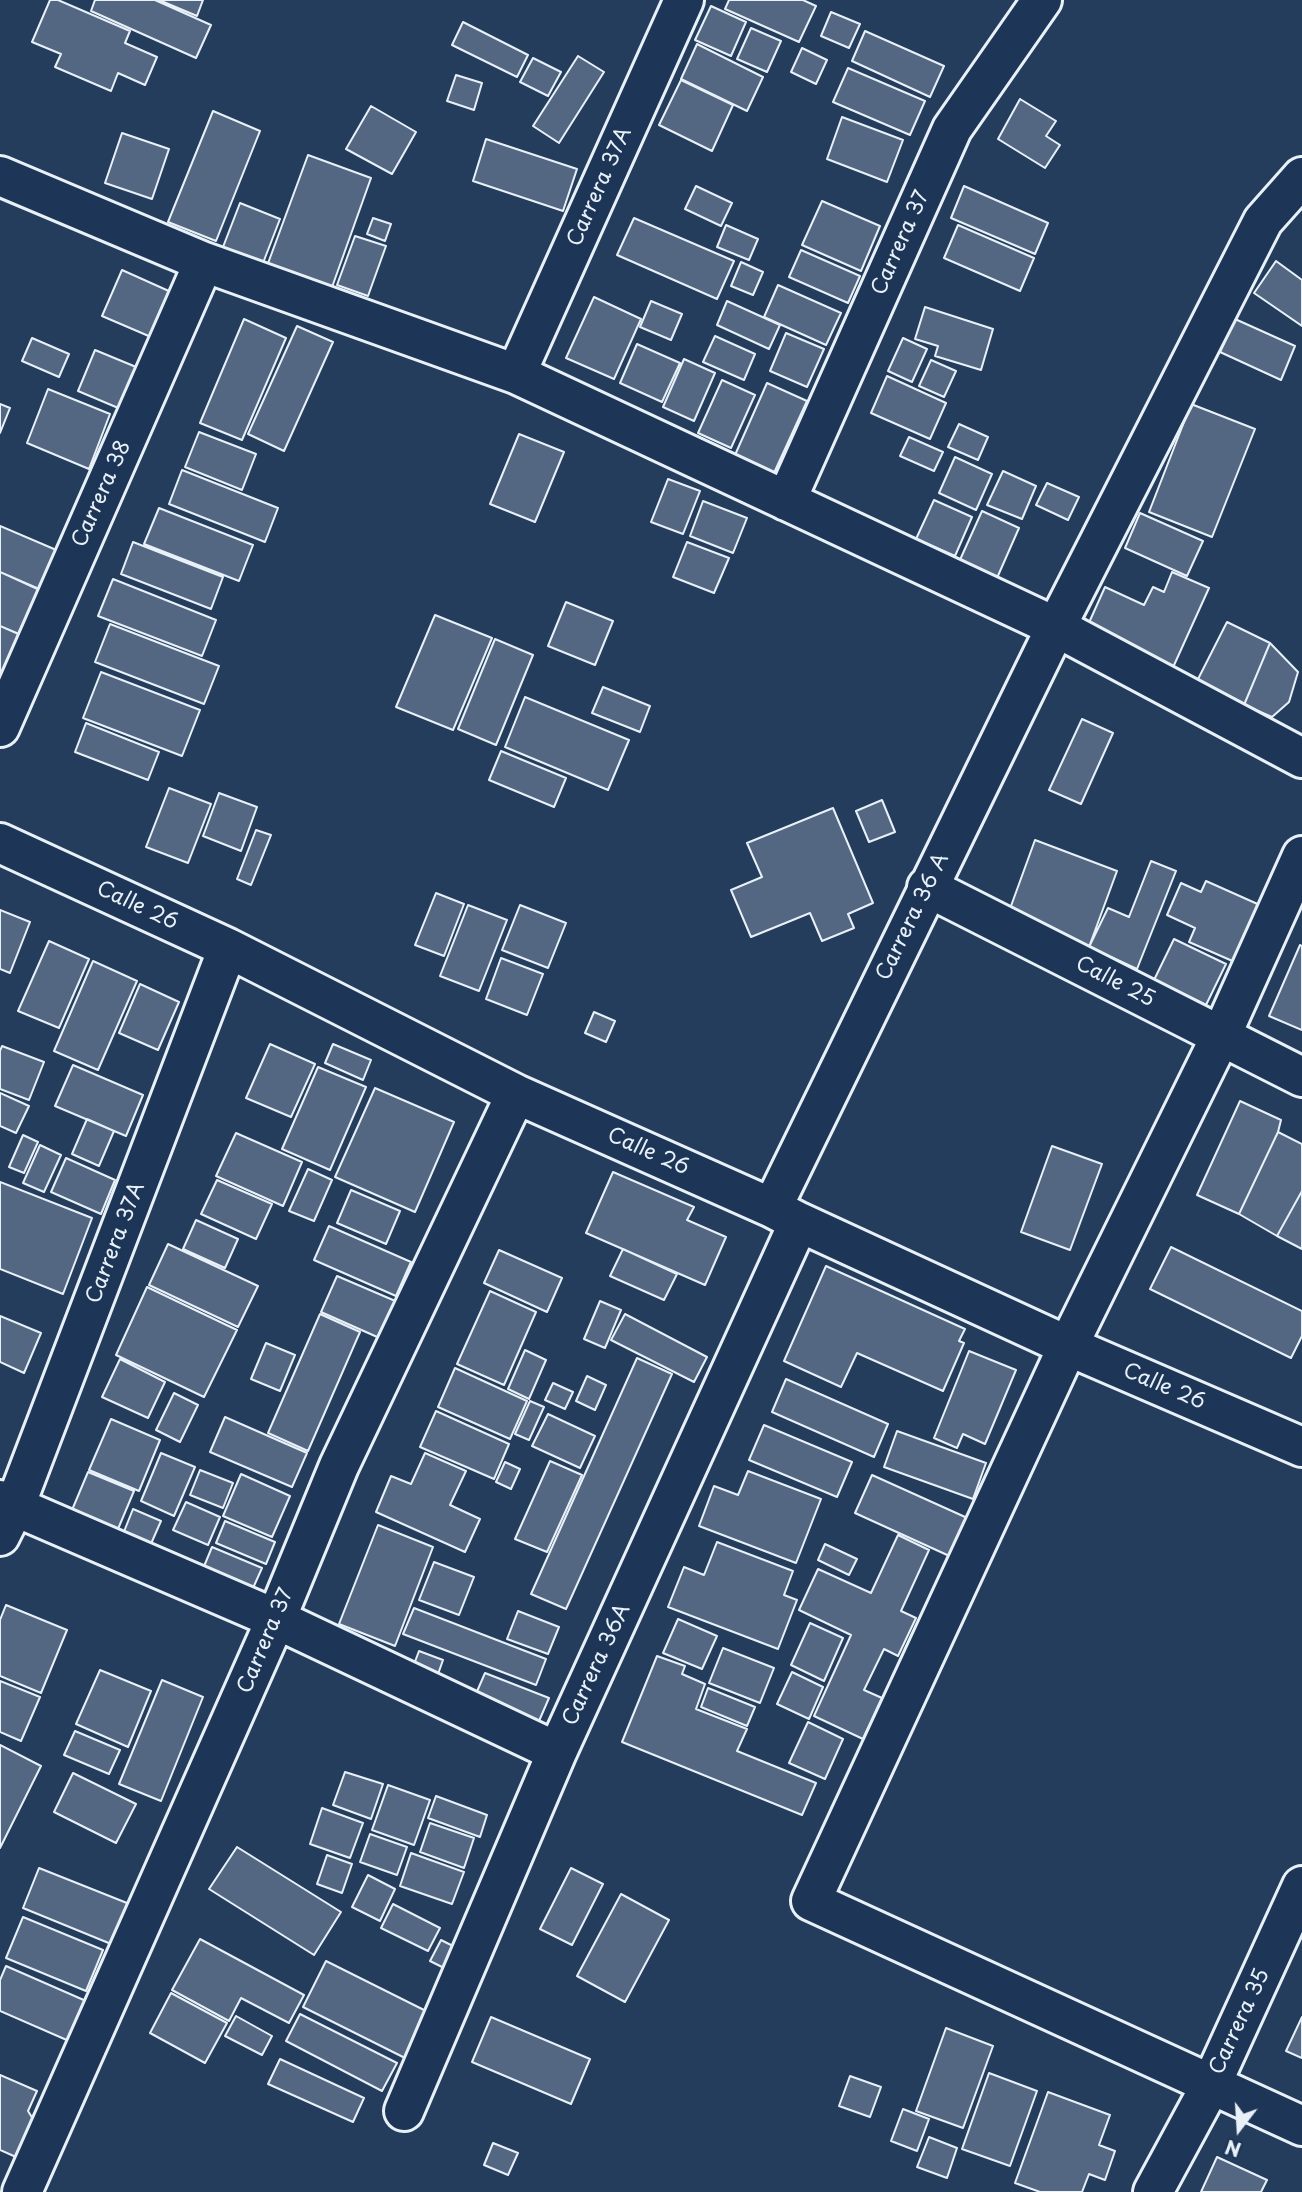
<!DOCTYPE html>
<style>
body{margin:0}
#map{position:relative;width:1302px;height:2192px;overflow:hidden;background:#253d5d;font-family:"Playpen Sans",sans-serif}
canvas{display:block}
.north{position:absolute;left:1204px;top:2094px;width:70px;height:70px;-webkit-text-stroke:5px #1d3557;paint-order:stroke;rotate:197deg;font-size:19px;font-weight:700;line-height:28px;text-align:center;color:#e8f1f8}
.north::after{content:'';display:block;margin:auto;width:24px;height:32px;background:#e8f1f8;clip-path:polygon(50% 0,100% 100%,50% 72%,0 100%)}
</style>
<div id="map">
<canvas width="1302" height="2192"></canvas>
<div class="north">N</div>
</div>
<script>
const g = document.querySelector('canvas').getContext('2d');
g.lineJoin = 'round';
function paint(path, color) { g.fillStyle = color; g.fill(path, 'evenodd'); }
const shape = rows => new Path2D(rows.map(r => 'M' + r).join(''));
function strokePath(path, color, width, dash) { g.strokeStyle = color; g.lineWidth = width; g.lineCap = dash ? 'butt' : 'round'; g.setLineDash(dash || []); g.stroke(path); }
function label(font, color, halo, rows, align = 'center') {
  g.font = font + ' "Playpen Sans",sans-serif'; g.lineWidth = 6; g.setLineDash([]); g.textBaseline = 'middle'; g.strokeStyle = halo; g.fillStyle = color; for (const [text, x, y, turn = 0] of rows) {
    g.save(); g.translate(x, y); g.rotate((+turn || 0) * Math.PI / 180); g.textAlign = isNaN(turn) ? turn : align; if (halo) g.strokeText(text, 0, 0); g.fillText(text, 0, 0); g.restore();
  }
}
const building = shape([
 [50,0,58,0,130,31,125,43,157,57,145,85,118,73,111,91,55,67,61,54,32,42,50,0],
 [95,0,155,0,211,25,196,58,91,11,95,0],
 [159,0,203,0,197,16,159,0],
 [729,0,803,0,816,6,799,42,725,9,729,0],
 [711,6,746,22,731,56,695,40,711,6],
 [831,12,860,24,849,48,821,36,831,12],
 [463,22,528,55,517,77,452,45,463,22],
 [751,28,781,41,767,72,737,59,751,28],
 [865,31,944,66,930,97,852,61,865,31],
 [697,44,763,77,747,111,681,79,697,44],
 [802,48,827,60,816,84,791,72,802,48],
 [578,56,604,72,559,143,533,126,578,56],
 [533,58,561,72,548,96,520,82,533,58],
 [848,68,925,101,910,135,833,102,848,68],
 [456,75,482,83,474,110,447,101,456,75],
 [681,80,733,105,712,151,659,125,681,80],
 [1020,99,1056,121,1046,136,1060,145,1045,168,998,139,1020,99],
 [371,106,416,132,392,174,346,149,371,106],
 [213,111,260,131,216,241,168,222,213,111],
 [842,117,903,140,887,182,827,159,842,117],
 [122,133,169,149,152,199,105,183,122,133],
 [486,139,577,169,563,211,473,181,486,139],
 [308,155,371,178,331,290,267,266,308,155],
 [696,186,732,203,721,226,685,209,696,186],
 [964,186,1048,223,1035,254,951,218,964,186],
 [822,201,880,226,861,271,802,245,822,201],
 [240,203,280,219,263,263,223,247,240,203],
 [373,218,391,224,385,241,367,234,373,218],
 [634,218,734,261,717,299,617,255,634,218],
 [726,225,758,239,749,260,717,247,726,225],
 [958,225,1034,258,1020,291,944,258,958,225],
 [355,236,386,246,368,296,337,285,355,236],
 [801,250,860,276,848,303,789,277,801,250],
 [1276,261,1302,280,1302,326,1254,293,1276,261],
 [741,262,763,272,753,295,731,286,741,262],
 [122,270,171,292,151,337,102,316,122,270],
 [778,285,841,313,826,345,764,317,778,285],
 [594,297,641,319,614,379,566,358,594,297],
 [651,301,682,314,671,340,640,327,651,301],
 [727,301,780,325,769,349,717,325,727,301],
 [925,307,993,329,981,370,935,356,938,346,915,339,925,307],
 [244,319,286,338,242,440,200,423,244,319],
 [1235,319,1295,346,1281,380,1220,352,1235,319],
 [297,326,333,342,284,451,248,434,297,326],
 [786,333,824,349,807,387,770,371,786,333],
 [715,336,755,354,744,380,703,362,715,336],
 [32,338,69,354,59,377,22,361,32,338],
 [903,338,927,349,912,382,888,371,903,338],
 [637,344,680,363,662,402,620,383,637,344],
 [95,350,141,369,123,410,78,391,95,350],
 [684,359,715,373,694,421,663,407,684,359],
 [931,360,956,371,944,397,919,386,931,360],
 [887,376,946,403,930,439,871,413,887,376],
 [722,380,755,395,731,448,698,433,722,380],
 [767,383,807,401,774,473,735,455,767,383],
 [48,389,110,414,89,469,27,443,48,389],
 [0,404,10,408,0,433,0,404],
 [1191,404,1255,429,1212,537,1149,512,1191,404],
 [959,424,988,437,978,460,948,447,959,424],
 [199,432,256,454,242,490,185,467,199,432],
 [519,434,564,452,535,522,490,504,519,434],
 [909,437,943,452,934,471,900,456,909,437],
 [955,457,992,474,976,510,939,493,955,457],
 [182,470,278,508,265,542,169,504,182,470],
 [1003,471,1036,486,1022,519,987,505,1003,471],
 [668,479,700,491,683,534,651,522,668,479],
 [1047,483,1079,497,1068,520,1036,505,1047,483],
 [934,500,972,517,955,556,916,539,934,500],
 [703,501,747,518,733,553,690,536,703,501],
 [159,508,253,545,239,581,144,544,159,508],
 [982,511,1019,528,997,578,959,562,982,511],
 [1140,513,1203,541,1187,576,1125,548,1140,513],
 [0,526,61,552,44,592,0,572,0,526],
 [133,542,223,577,211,609,121,574,133,542],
 [687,542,729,558,714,593,673,577,687,542],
 [0,572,46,592,26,637,0,626,0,572],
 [1172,572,1209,588,1170,674,1083,636,1105,587,1144,605,1153,587,1164,592,1172,572],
 [113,579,216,620,202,656,98,616,113,579],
 [566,602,613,621,595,665,548,646,566,602],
 [435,615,492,638,453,730,396,707,435,615],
 [1227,622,1270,643,1244,705,1195,685,1227,622],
 [110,624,219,666,204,704,95,662,110,624],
 [0,626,23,636,5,678,0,675,0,626],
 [495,639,533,655,496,745,458,729,495,639],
 [1270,643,1298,672,1289,702,1272,717,1244,705,1270,643],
 [101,672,200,710,182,756,83,718,101,672],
 [603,687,650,706,640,732,592,713,603,687],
 [525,697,629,740,608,790,505,747,525,697],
 [1082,719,1113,733,1081,804,1049,790,1082,719],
 [86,723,159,752,148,780,75,752,86,723],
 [501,751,566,778,554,807,489,780,501,751],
 [169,788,211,804,188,863,146,847,169,788],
 [219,793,257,807,241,851,203,836,219,793],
 [882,800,895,832,869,842,856,811,882,800],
 [833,808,873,903,848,914,854,928,822,941,810,913,751,937,731,890,762,877,747,843,833,808],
 [256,830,271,835,251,885,237,879,256,830],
 [1035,840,1117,871,1089,947,1007,917,1035,840],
 [1151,861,1176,871,1137,969,1089,947,1108,908,1129,917,1151,861],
 [1206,881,1262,906,1237,963,1189,942,1195,928,1167,915,1181,883,1201,892,1206,881],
 [436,893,464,904,444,956,415,945,436,893],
 [468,905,507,920,479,991,440,976,468,905],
 [520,905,566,923,548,968,502,950,520,905],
 [0,910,30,922,10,973,0,969,0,910],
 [1174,939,1226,964,1206,1005,1154,980,1174,939],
 [49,941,89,959,59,1028,18,1011,49,941],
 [1300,945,1302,946,1302,1030,1269,1016,1300,945],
 [501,958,543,974,527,1015,486,999,501,958],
 [93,961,137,981,98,1070,54,1051,93,961],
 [140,984,179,1002,158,1050,119,1033,140,984],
 [594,1012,615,1021,606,1042,585,1033,594,1012],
 [270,1044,315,1064,291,1117,246,1098,270,1044],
 [333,1044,371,1060,363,1080,325,1063,333,1044],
 [2,1046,44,1062,29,1100,0,1089,0,1051,2,1046],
 [73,1065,143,1095,126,1136,55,1106,73,1065],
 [318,1067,366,1087,330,1170,282,1149,318,1067],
 [375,1088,454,1122,415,1212,335,1177,375,1088],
 [0,1093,29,1106,16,1133,0,1126,0,1093],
 [1240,1101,1281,1120,1278,1132,1239,1214,1197,1195,1240,1101],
 [87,1119,114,1131,99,1166,72,1154,87,1119],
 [1278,1132,1302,1144,1302,1191,1277,1236,1239,1214,1278,1132],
 [236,1133,302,1162,283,1206,216,1176,236,1133],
 [23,1135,38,1142,24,1173,9,1167,23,1135],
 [40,1145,61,1155,44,1192,23,1183,40,1145],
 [1052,1146,1102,1164,1070,1250,1021,1232,1052,1146],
 [66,1158,115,1180,101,1214,51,1192,66,1158],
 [308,1169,332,1180,314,1221,289,1211,308,1169],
 [613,1172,694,1207,687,1220,726,1237,705,1285,586,1233,613,1172],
 [217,1180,272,1204,256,1239,201,1214,217,1180],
 [0,1182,92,1218,63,1294,0,1269,0,1182],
 [351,1190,400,1211,386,1244,337,1223,351,1190],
 [1302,1191,1302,1249,1277,1236,1302,1191],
 [196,1220,238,1239,225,1268,183,1249,196,1220],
 [329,1226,411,1262,396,1296,314,1260,329,1226],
 [168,1244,258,1286,238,1327,149,1285,168,1244],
 [1171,1247,1302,1311,1302,1336,1291,1358,1150,1289,1171,1247],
 [623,1249,677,1274,664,1300,610,1276,623,1249],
 [499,1250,562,1278,547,1312,484,1283,499,1250],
 [826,1266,965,1329,959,1341,964,1343,943,1391,857,1353,841,1387,784,1361,826,1266],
 [337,1276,400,1303,384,1340,321,1312,337,1276],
 [147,1287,237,1330,204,1397,116,1355,147,1287],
 [490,1291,536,1312,504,1385,457,1364,490,1291],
 [600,1301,621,1310,605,1348,584,1339,600,1301],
 [320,1314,360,1332,308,1451,268,1433,320,1314],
 [625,1314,707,1357,694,1382,611,1340,625,1314],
 [0,1316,41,1333,24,1373,0,1362,0,1316],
 [266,1343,295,1355,280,1391,251,1379,266,1343],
 [525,1350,546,1360,529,1399,508,1389,525,1350],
 [969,1351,1016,1370,985,1444,963,1434,957,1448,934,1438,969,1351],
 [637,1358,672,1374,566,1609,531,1594,637,1358],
 [120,1359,165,1382,148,1418,102,1397,120,1359],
 [455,1368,527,1401,510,1439,438,1407,455,1368],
 [587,1376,606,1385,595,1410,576,1401,587,1376],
 [786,1379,888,1424,874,1457,772,1412,786,1379],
 [553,1383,573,1392,565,1409,545,1400,553,1383],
 [174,1393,198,1405,180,1442,156,1430,174,1393],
 [530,1401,544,1407,529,1440,515,1434,530,1401],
 [436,1411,509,1444,494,1479,420,1447,436,1411],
 [548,1414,595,1436,580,1468,532,1446,548,1414],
 [225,1417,307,1453,292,1487,210,1452,225,1417],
 [111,1419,160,1440,139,1491,89,1470,111,1419],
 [764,1425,852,1462,837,1497,749,1460,764,1425],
 [897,1431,986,1463,973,1499,884,1467,897,1431],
 [161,1453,195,1467,174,1516,141,1501,161,1453],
 [425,1453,466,1471,450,1505,480,1519,465,1552,376,1512,391,1476,411,1484,425,1453],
 [550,1461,582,1475,547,1552,515,1539,550,1461],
 [505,1462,520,1469,511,1489,496,1482,505,1462],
 [200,1470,233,1483,223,1508,190,1495,200,1470],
 [748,1471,821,1499,796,1563,699,1526,714,1486,738,1495,748,1471],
 [88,1472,134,1491,118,1529,72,1510,88,1472],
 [241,1474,290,1496,272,1537,223,1516,241,1474],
 [872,1475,974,1521,956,1559,855,1513,872,1475],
 [186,1502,220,1517,208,1545,173,1530,186,1502],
 [133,1509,161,1521,150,1546,123,1534,133,1509],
 [225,1521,275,1542,266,1564,216,1543,225,1521],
 [378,1525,433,1547,395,1646,339,1624,378,1525],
 [898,1535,929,1550,901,1611,916,1618,898,1656,884,1649,864,1690,882,1698,863,1739,814,1716,851,1635,799,1610,818,1569,871,1593,898,1535],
 [717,1542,793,1571,784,1595,797,1600,778,1649,668,1607,684,1567,704,1575,717,1542],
 [825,1544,857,1559,849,1575,818,1560,825,1544],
 [212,1547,262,1568,249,1597,200,1576,212,1547],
 [434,1562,474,1577,459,1615,419,1600,434,1562],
 [6,1605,67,1630,41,1693,0,1676,0,1620,6,1605],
 [414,1608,546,1659,536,1685,403,1634,414,1608],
 [518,1611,559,1627,548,1654,507,1639,518,1611],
 [678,1619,717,1636,702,1669,663,1653,678,1619],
 [810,1623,843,1638,824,1681,791,1665,810,1623],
 [723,1648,774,1668,760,1703,709,1683,723,1648],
 [419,1651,443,1660,437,1677,413,1667,419,1651],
 [657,1656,685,1666,682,1674,705,1684,696,1709,747,1729,737,1751,816,1783,802,1815,622,1742,657,1656],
 [100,1670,151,1691,128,1747,76,1724,100,1670],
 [792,1672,823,1687,809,1719,777,1704,792,1672],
 [485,1673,549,1698,539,1721,475,1696,485,1673],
 [162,1680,203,1697,161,1801,119,1784,162,1680],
 [0,1681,40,1697,21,1741,0,1732,0,1681],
 [708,1688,755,1707,747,1726,701,1707,708,1688],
 [808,1722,843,1739,825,1779,789,1763,808,1722],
 [75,1731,120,1750,109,1774,64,1755,75,1731],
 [0,1745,41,1766,0,1848,0,1745],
 [345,1772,383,1784,371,1819,333,1805,345,1772],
 [73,1773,136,1804,116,1843,54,1812,73,1773],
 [388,1785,430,1800,414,1845,372,1830,388,1785],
 [436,1796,487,1815,480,1837,428,1818,436,1796],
 [322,1808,363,1823,350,1858,310,1844,322,1808],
 [430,1823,474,1838,464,1868,420,1852,430,1823],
 [370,1834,407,1847,397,1875,360,1862,370,1834],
 [237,1847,341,1912,314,1955,209,1889,237,1847],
 [411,1853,464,1872,452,1904,400,1886,411,1853],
 [327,1855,352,1864,342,1893,317,1884,327,1855],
 [39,1868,132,1905,116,1946,23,1908,39,1868],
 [571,1868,603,1884,572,1945,540,1929,571,1868],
 [368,1875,395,1889,380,1921,352,1907,368,1875],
 [621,1894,669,1920,625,2002,577,1976,621,1894],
 [393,1904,440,1928,428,1951,381,1928,393,1904],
 [23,1917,103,1950,86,1991,6,1958,23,1917],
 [200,1939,304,1995,289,2023,241,1998,229,2021,172,1990,200,1939],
 [441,1940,457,1948,446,1969,430,1961,441,1940],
 [326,1961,428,2012,405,2058,303,2007,326,1961],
 [6,1966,86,2001,69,2041,0,2011,0,1980,6,1966],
 [171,1993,227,2023,205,2063,150,2033,171,1993],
 [300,2014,397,2063,382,2091,286,2041,300,2014],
 [236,2016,272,2036,262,2055,225,2036,236,2016],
 [491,2017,590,2059,571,2104,472,2062,491,2017],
 [1302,2017,1302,2058,1286,2051,1302,2017],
 [946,2028,993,2046,963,2128,916,2111,946,2028],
 [280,2059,364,2098,353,2122,268,2084,280,2059],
 [989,2073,1037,2091,1010,2166,962,2149,989,2073],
 [0,2075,37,2091,28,2111,33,2119,16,2157,0,2150,0,2075],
 [850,2076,881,2087,870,2117,839,2106,850,2076],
 [1048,2092,1110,2115,1099,2145,1115,2151,1105,2180,1089,2174,1082,2192,1040,2192,1015,2183,1048,2092],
 [903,2109,929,2119,917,2151,891,2141,903,2109],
 [929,2137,957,2148,947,2178,917,2167,929,2137],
 [493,2143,518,2153,508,2175,484,2165,493,2143],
 [1217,2157,1267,2180,1261,2192,1201,2192,1217,2157]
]);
paint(building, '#536782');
strokePath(building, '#e8f1f8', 2);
const minor = shape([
 [0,176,204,262,516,374,1056,627,1302,758],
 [516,374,684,0],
 [786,501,952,129,1042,0],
 [0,727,204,262],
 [0,843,228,948,516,1094,772,1208,799,1222,1068,1346,1302,1447],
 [1302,856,1221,1036,1068,1346,811,1901,1302,2126],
 [927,887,1302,1077],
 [772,1208,1056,627,1263,221,1302,177],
 [0,1500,276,1619,557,1752],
 [0,1536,15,1506,228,948],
 [404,2111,557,1752,799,1222],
 [22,2192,276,1619,339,1466,516,1094],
 [1153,2192,1211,2085,1302,1886]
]);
strokePath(minor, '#e8f1f8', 44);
strokePath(minor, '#1d3557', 38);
label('21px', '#e8f1f8', '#1d3557', [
 ["Carrera 37A",600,187,-66],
 ["Carrera 37",901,243,-66],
 ["Carrera 38",102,494,-66],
 ["Calle 26",137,906,25],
 ["Carrera 36 A",913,917,-64],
 ["Calle 25",1115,982,27],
 ["Calle 26",648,1152,24],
 ["Carrera 37A",116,1243,-69],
 ["Calle 26",1164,1387,23],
 ["Carrera 37",266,1641,-67],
 ["Carrera 36A",597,1665,-65],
 ["Carrera 35",1240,2022,-65]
]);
</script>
